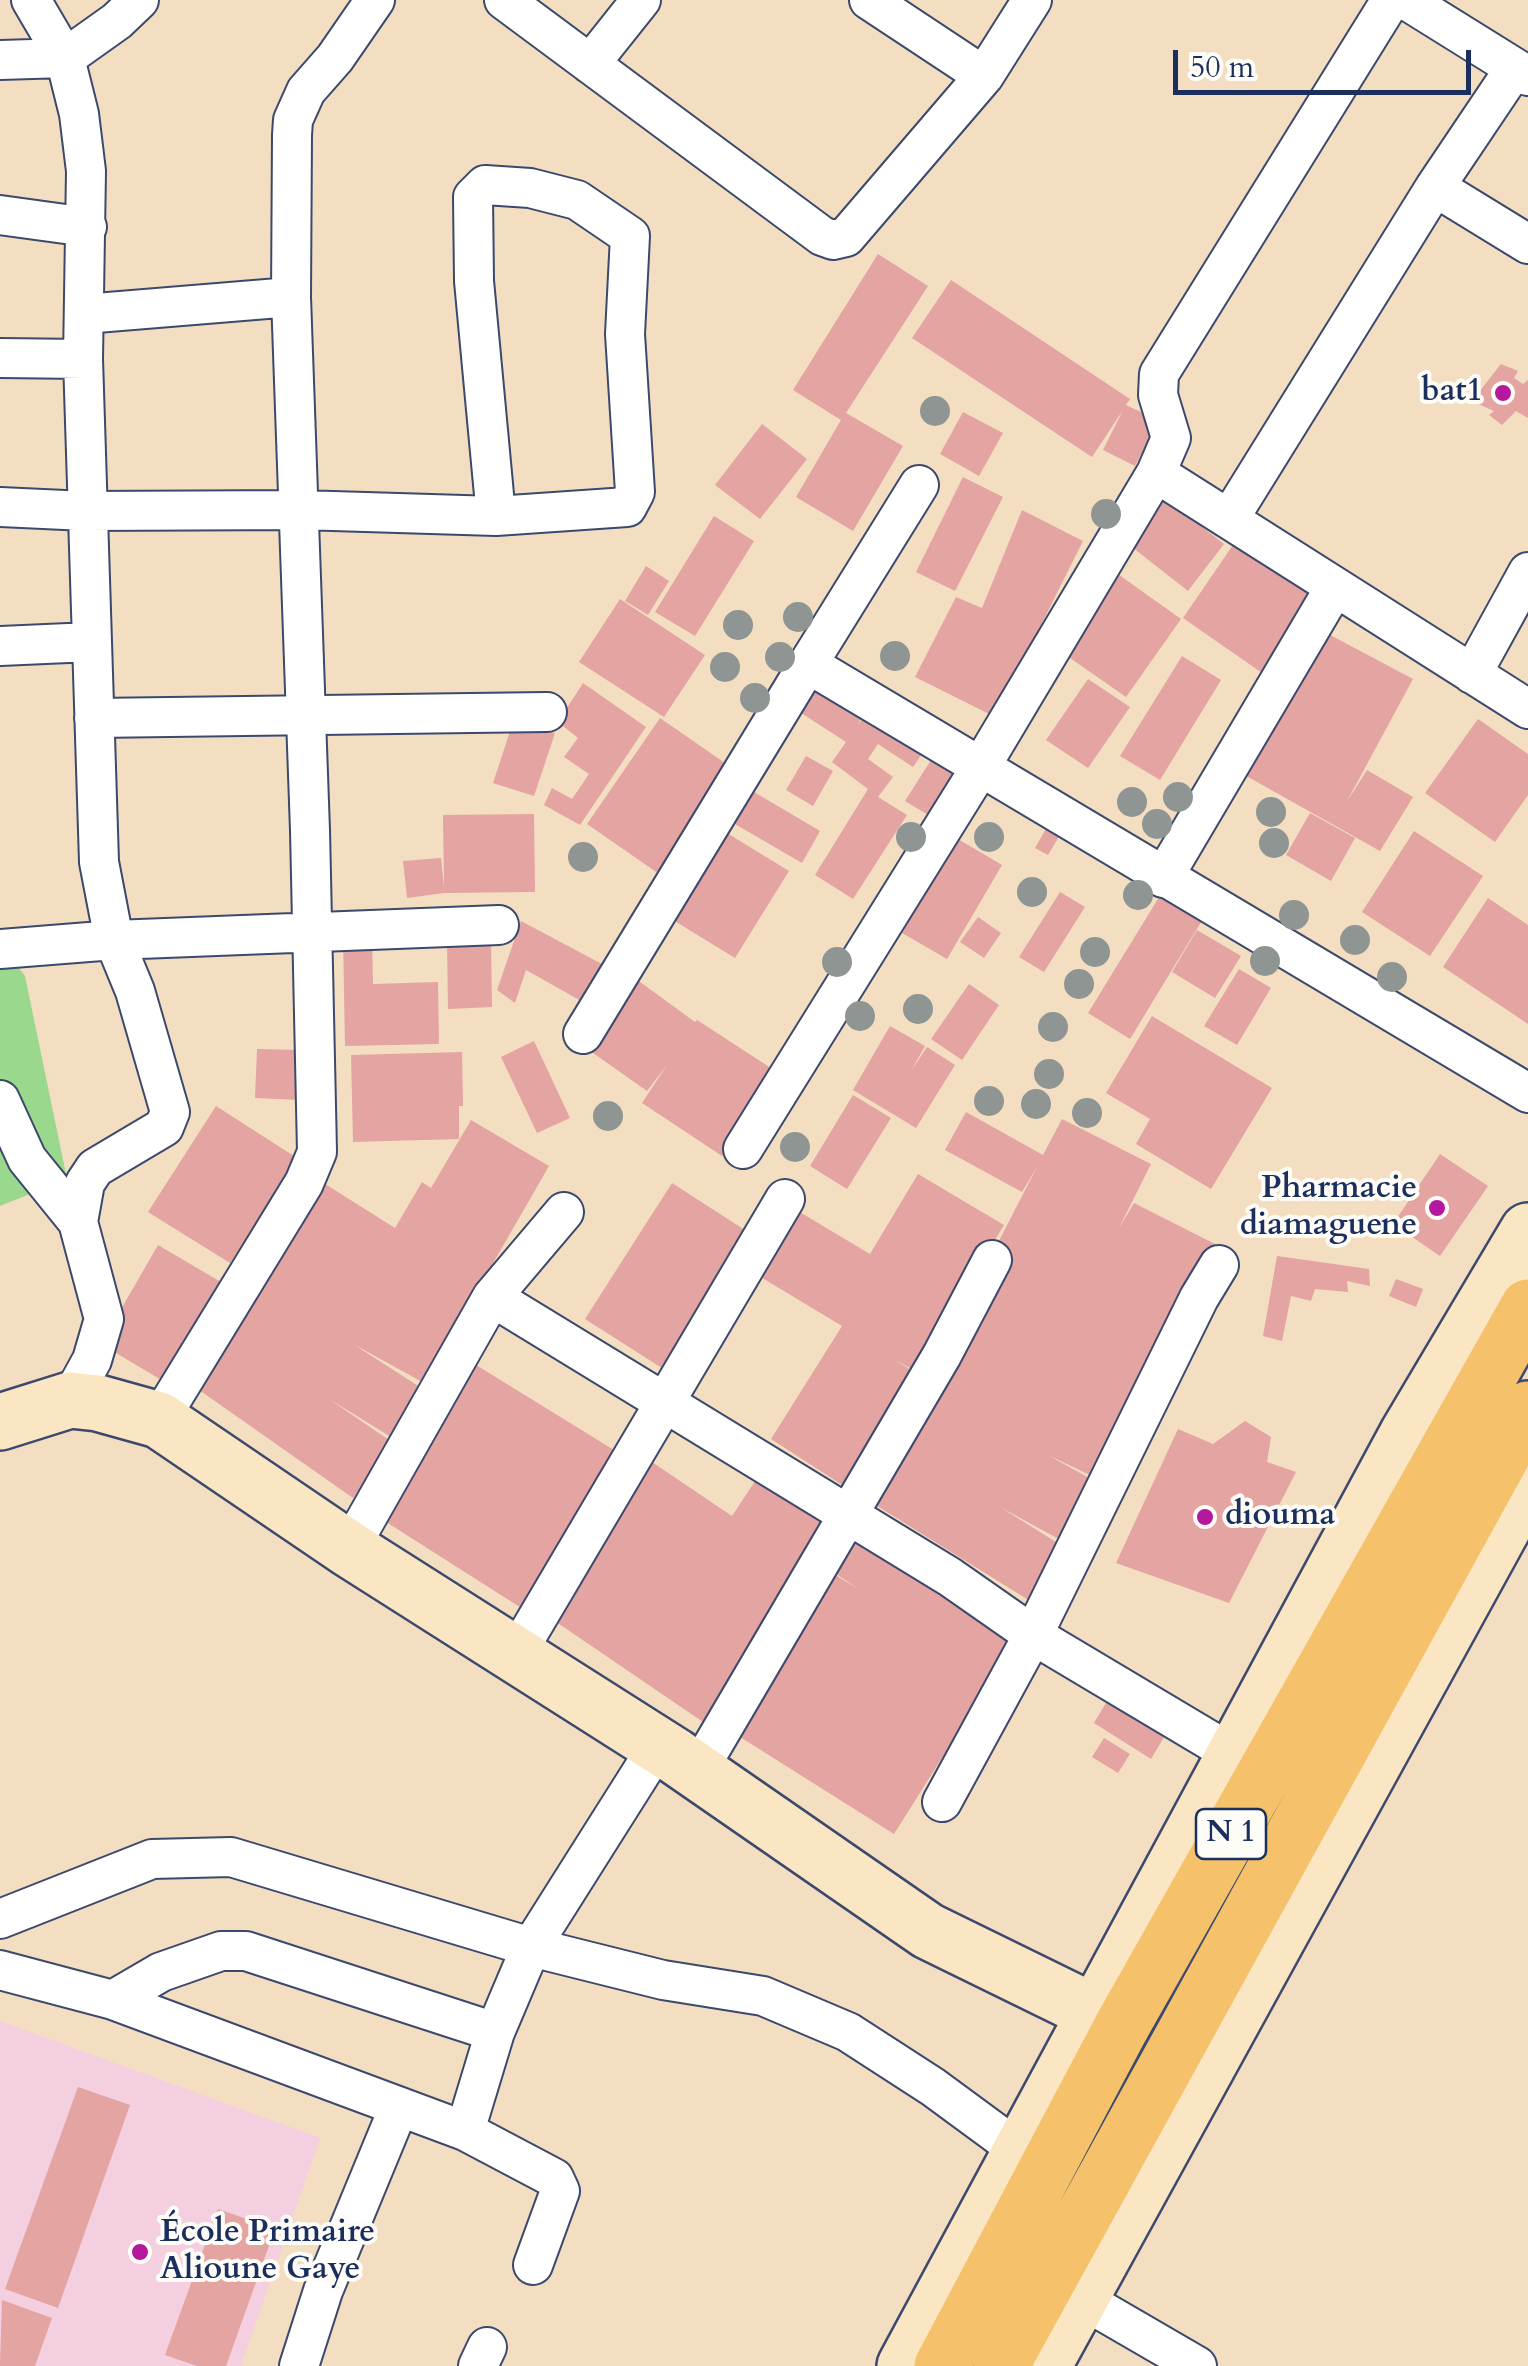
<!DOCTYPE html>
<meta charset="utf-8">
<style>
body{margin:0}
#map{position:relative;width:1528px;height:2366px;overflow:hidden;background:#f3dec2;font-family:Cardo,serif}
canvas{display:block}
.scale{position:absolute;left:1173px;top:50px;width:298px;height:45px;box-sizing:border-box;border:5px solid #1b2f5e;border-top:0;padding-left:12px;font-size:30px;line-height:35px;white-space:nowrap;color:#1b2f5e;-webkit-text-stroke:8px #fdfcf7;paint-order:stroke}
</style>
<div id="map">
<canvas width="1528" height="2366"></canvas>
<div class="scale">50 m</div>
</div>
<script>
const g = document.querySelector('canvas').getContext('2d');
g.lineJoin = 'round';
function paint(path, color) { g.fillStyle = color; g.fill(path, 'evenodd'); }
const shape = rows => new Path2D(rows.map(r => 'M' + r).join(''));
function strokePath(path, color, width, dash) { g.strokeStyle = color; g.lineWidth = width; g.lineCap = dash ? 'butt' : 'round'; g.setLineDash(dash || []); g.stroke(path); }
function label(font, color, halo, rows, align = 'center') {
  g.font = font + ' Cardo,serif'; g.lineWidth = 8; g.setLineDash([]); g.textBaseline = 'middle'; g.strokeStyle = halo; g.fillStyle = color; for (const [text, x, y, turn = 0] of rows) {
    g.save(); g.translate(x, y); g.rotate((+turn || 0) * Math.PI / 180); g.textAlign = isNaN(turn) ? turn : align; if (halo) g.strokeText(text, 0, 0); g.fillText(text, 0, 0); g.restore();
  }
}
paint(shape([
 [0,2021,320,2138,241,2366,0,2366]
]), '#f3cfe0');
paint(shape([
 [0,944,25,976,67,1179,0,1206]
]), '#9ad88d');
paint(shape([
 [878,254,928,286,846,413,903,446,853,531,796,497,841,420,793,390],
 [951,280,1130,399,1126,405,1158,420,1135,466,1103,450,1123,410,1092,457,912,338],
 [1501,364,1518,371,1514,378,1523,384,1528,380,1528,418,1516,411,1502,425,1489,415,1494,411,1472,401],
 [963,412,1003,433,979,476,940,454],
 [762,424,807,459,760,519,715,485],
 [963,477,1003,497,955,591,916,572],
 [1159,494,1224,544,1188,591,1123,540],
 [1022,510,1083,541,995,717,915,677,956,597,982,608],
 [714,516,754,541,695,636,655,612],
 [1235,542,1318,599,1265,675,1183,618],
 [646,566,669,581,648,615,625,601],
 [1115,572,1181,619,1126,697,1060,651],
 [620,599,705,655,664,717,579,662],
 [1319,629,1413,679,1346,803,1367,770,1413,797,1380,851,1241,773],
 [1182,656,1221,680,1160,780,1120,756],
 [1088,679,1130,707,1088,768,1046,740],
 [583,683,646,727,580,825,544,805,552,788,572,799,589,774,564,757,578,738,558,722],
 [815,685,863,715,857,726,869,710,928,745,913,767,878,744,868,759,893,777,878,797,907,815,853,899,815,875,868,789,832,762,846,742,798,711],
 [660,718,735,770,662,876,587,824],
 [514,719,555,733,534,796,493,783],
 [1478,719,1528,754,1528,795,1495,842,1425,793],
 [938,749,965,767,933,818,905,801],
 [806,756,833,771,813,806,786,790],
 [754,792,820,831,802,863,735,824],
 [1310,813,1355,838,1331,881,1286,855],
 [534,814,535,892,444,893,407,898,403,861,441,858,444,887,443,815],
 [1051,820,1064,828,1048,855,1035,848],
 [1414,831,1483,876,1430,956,1362,912],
 [727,833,789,871,735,958,673,920],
 [958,839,1002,865,947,959,902,933],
 [1164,889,1206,914,1130,1039,1088,1013],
 [1060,892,1085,907,1044,972,1019,957],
 [1488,898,1528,925,1528,1024,1443,967],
 [978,917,1001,933,984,958,960,942],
 [521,921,615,971,590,1006,526,970,515,1003,497,990],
 [1197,930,1241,956,1215,998,1172,972],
 [372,934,373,984,438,982,439,1044,345,1046,343,936],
 [491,938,492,1007,448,1009,447,939],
 [1239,969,1271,988,1237,1045,1204,1026],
 [636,979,695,1022,697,1020,777,1072,722,1156,642,1103,667,1065,647,1091,586,1048],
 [969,984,999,1005,962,1060,931,1039],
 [1152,1016,1272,1088,1211,1189,1136,1144,1150,1119,1106,1093],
 [890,1026,925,1046,911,1071,927,1047,955,1065,916,1128,853,1090],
 [534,1041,570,1118,537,1133,501,1057],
 [257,1049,301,1050,299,1100,255,1098],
 [462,1052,463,1106,459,1106,459,1139,353,1142,351,1055],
 [853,1095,891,1118,847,1189,810,1166],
 [216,1106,297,1158,230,1263,148,1212],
 [966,1112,1043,1155,1062,1119,1151,1164,1119,1228,1134,1203,1217,1245,1098,1479,1048,1455,1098,1483,1066,1543,1000,1507,1064,1547,1030,1601,866,1499,1037,1167,1022,1192,945,1150],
 [471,1120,549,1166,424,1383,353,1344,423,1389,391,1437,329,1399,392,1442,353,1498,192,1385,322,1182,395,1228,422,1182,431,1188],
 [1440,1154,1488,1186,1440,1256,1393,1224],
 [918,1174,1004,1225,915,1371,892,1358,922,1377,850,1490,771,1439,842,1326,754,1273,793,1208,870,1254],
 [672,1183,751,1234,665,1370,585,1319],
 [158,1245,226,1285,168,1384,101,1344],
 [1277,1256,1369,1269,1370,1286,1347,1281,1348,1292,1315,1289,1311,1301,1291,1296,1282,1341,1263,1336],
 [1396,1279,1423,1289,1416,1307,1389,1296],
 [468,1360,622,1455,526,1611,372,1513],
 [1245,1421,1271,1437,1267,1462,1296,1472,1229,1603,1116,1563,1178,1429,1213,1444],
 [646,1458,732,1516,763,1469,841,1522,706,1724,543,1613],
 [857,1525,1022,1631,894,1834,729,1730,829,1571,860,1590,829,1569],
 [1113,1691,1170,1727,1151,1759,1094,1723],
 [1104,1738,1130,1754,1118,1773,1092,1757],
 [78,2087,130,2105,58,2308,5,2289],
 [218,2209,275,2229,226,2366,197,2366,165,2355],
 [2,2300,52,2318,35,2366,0,2366]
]), '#e4a4a1');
const street = shape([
 [31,0,65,58,79,114,86,171,83,359,99,862,114,940,135,991,170,1112,164,1127,95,1168,85,1183,78,1222,104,1319,92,1360,70,1400],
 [504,0,822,236,833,240,846,237,984,76,1032,0],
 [869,0,984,76],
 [1406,0,1528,76],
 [0,60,65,58,117,21,139,0],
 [590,64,641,0],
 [1435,187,1528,244],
 [0,215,87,227],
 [84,314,291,297],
 [0,358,83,359],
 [1156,473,1528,709],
 [0,507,86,511,300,510,496,516,627,507,635,492,625,334,630,236,577,200,530,188,485,185,473,197,474,281,496,516],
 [1229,519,1435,187,1515,68],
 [0,646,91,642],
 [808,664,919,485],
 [1472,674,1528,572],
 [94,718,547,712],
 [1163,878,1335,587],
 [0,949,114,940,499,925],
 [583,1034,808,664,1528,1093],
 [0,1100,27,1159,78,1222],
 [743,1149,980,768,1156,473,1171,438,1158,395,1159,374,1391,0],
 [492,1297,564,1212],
 [159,1420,304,1183,317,1152,310,830,291,297,292,135,293,120,306,91,335,58,375,0],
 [349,1549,492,1297,950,1577,1033,1635,1256,1768],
 [516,1654,785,1199],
 [697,1772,942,1355,992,1260],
 [942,1802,1033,1635,1199,1298,1219,1265],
 [0,1919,152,1859,231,1857,531,1947,663,1980,763,1996,848,2032,933,2087,1020,2151],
 [0,1970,113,2000,465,2131,554,2178,560,2191,533,2265],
 [113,2000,161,1972,221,1951,246,1951,495,2032],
 [465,2131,495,2032,531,1947,658,1746],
 [1061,2287,1197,2366],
 [299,2366,323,2291,399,2107],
 [478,2366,487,2347]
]);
const secondary = shape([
 [0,1422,70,1400,98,1403,159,1420,349,1549,675,1756,928,1931,1122,2026],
 [905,2366,1408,1433,1528,1231],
 [1043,2366,1528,1482]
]);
const highway = shape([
 [942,2366,1122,2026,1528,1307],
 [1001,2366,1528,1409]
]);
strokePath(street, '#3b496d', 42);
strokePath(secondary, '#3b496d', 60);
strokePath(highway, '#3b496d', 60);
strokePath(street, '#fff', 38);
strokePath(secondary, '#fbe6c4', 55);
strokePath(highway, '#f5c16b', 55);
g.fillStyle = '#8e9592';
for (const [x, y] of [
 [935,411],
 [1106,514],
 [798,617],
 [738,625],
 [895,656],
 [780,657],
 [725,667],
 [755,698],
 [1178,797],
 [1132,802],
 [1271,812],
 [1157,824],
 [911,837],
 [989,837],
 [1274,843],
 [583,857],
 [1032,892],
 [1138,895],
 [1294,915],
 [1355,940],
 [1095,952],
 [1265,961],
 [837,962],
 [1392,977],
 [1079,984],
 [918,1009],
 [860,1016],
 [1053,1027],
 [1049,1074],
 [989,1101],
 [1036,1104],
 [1087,1113],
 [608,1116],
 [795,1147]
]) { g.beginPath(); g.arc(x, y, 15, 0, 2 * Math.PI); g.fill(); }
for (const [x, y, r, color] of [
 [1503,393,10,"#b5179e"],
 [1437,1208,10,"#b5179e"],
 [1205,1517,10,"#b5179e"],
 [140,2252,10,"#b5179e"]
]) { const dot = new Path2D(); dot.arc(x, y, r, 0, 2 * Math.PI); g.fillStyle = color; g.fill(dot); strokePath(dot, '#fdfcf7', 4); }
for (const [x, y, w] of [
 [1231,1834,70]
]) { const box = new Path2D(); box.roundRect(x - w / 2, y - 25, w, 50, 8); g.fillStyle = '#fdfcf7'; g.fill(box); strokePath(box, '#1b2f5e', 2.5); }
label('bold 30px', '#1b2f5e', null, [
 ["N 1",1231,1834]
]);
label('bold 32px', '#1b2f5e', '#fdfcf7', [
 ["bat1",1483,393],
 ["Pharmacie",1417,1190],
 ["diamaguene",1417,1227],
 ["diouma",1225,1517,"left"],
 ["École Primaire",160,2234,"left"],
 ["Alioune Gaye",160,2271,"left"]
], 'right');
</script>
